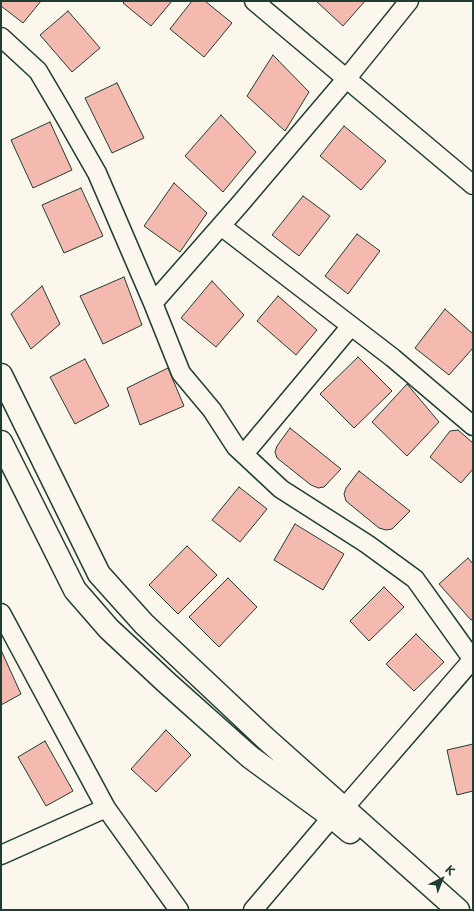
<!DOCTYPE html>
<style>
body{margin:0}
#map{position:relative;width:474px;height:911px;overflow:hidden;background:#fbf7ec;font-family:"Playpen Sans",sans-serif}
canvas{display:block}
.frame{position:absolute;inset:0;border:2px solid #1f3d34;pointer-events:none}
.north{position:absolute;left:422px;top:859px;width:40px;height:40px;-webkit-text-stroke:3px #fbf7ec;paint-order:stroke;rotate:43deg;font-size:11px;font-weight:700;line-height:16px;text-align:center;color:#1f3d34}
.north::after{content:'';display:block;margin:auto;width:14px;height:18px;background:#1f3d34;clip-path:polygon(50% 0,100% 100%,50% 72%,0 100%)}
</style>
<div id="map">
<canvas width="474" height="911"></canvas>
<div class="frame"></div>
<div class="north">K</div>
</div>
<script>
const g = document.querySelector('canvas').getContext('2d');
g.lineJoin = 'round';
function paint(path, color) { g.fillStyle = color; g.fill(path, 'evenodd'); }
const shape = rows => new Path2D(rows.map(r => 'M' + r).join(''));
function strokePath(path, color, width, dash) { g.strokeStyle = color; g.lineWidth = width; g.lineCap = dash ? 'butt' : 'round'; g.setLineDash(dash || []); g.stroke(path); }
const building = shape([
 [1,1,41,1,23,23,1,6,1,1],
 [125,1,172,1,151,26,123,3,125,1],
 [192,1,205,1,232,23,204,57,170,29,192,1],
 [316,1,365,1,343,26,316,1],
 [68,11,100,48,72,72,40,35,68,11],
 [273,55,309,92,285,131,247,96,273,55],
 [117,83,144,138,112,153,85,98,117,83],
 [221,115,256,152,223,192,185,156,221,115],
 [50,122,72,170,33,188,11,140,50,122],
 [344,126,386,161,361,190,320,156,344,126],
 [174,183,207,213,180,252,144,226,174,183],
 [81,188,103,236,64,253,42,205,81,188],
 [303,196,330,216,299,256,272,235,303,196],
 [357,234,380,251,348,294,325,276,357,234],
 [124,277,142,325,103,344,80,296,124,277],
 [212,281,244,315,216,347,181,318,212,281],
 [42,286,60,324,31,349,11,314,42,286],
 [278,296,317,330,296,355,257,321,278,296],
 [445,309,473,334,473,348,449,375,415,348,445,309],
 [358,357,392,391,354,428,320,394,358,357],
 [85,359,109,406,75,424,50,377,85,359],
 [168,368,184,406,140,425,127,388,168,368],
 [407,384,439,422,407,456,372,422,407,384],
 [290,428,341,469,324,487,318,488,311,485,277,458,275,452,277,446,290,428],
 [458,430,473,443,473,469,461,483,430,457,450,431,458,430],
 [359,471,410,511,392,529,386,530,379,528,346,501,344,494,346,488,359,471],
 [239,487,267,509,240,542,212,520,239,487],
 [295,524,344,554,323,590,274,560,295,524],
 [187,546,217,575,178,614,149,585,187,546],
 [468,558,473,564,473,619,471,620,439,584,468,558],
 [228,578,257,607,219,647,189,617,228,578],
 [384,587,404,607,369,641,350,621,384,587],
 [416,634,444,662,414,691,386,664,416,634],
 [1,650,21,694,1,705,1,650],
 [166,730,191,755,156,792,131,769,166,730],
 [45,741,73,791,46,806,18,757,45,741],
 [473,744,473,791,457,795,447,750,473,744]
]);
paint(building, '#f5baaf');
strokePath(building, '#1f3d34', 1);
const minor = shape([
 [254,1,473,185],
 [1,37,38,71,61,110,97,173,153,303,181,373,212,410,236,447,281,489,367,544,415,579,473,660],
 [221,226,393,358,473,426],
 [153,303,240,204,347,78,409,1],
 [244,454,351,326],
 [1,613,106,808,179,910],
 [1,855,106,808],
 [253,910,332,817,344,808,473,659]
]);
const major = shape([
 [1,375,99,574,144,624,264,737,458,910],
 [1,442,75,590,109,629,167,683,250,757,332,817,350,832]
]);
strokePath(minor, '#1f3d34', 21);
strokePath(major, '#1f3d34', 25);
strokePath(minor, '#fbf7ec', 18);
strokePath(major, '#fbf7ec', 22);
</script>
